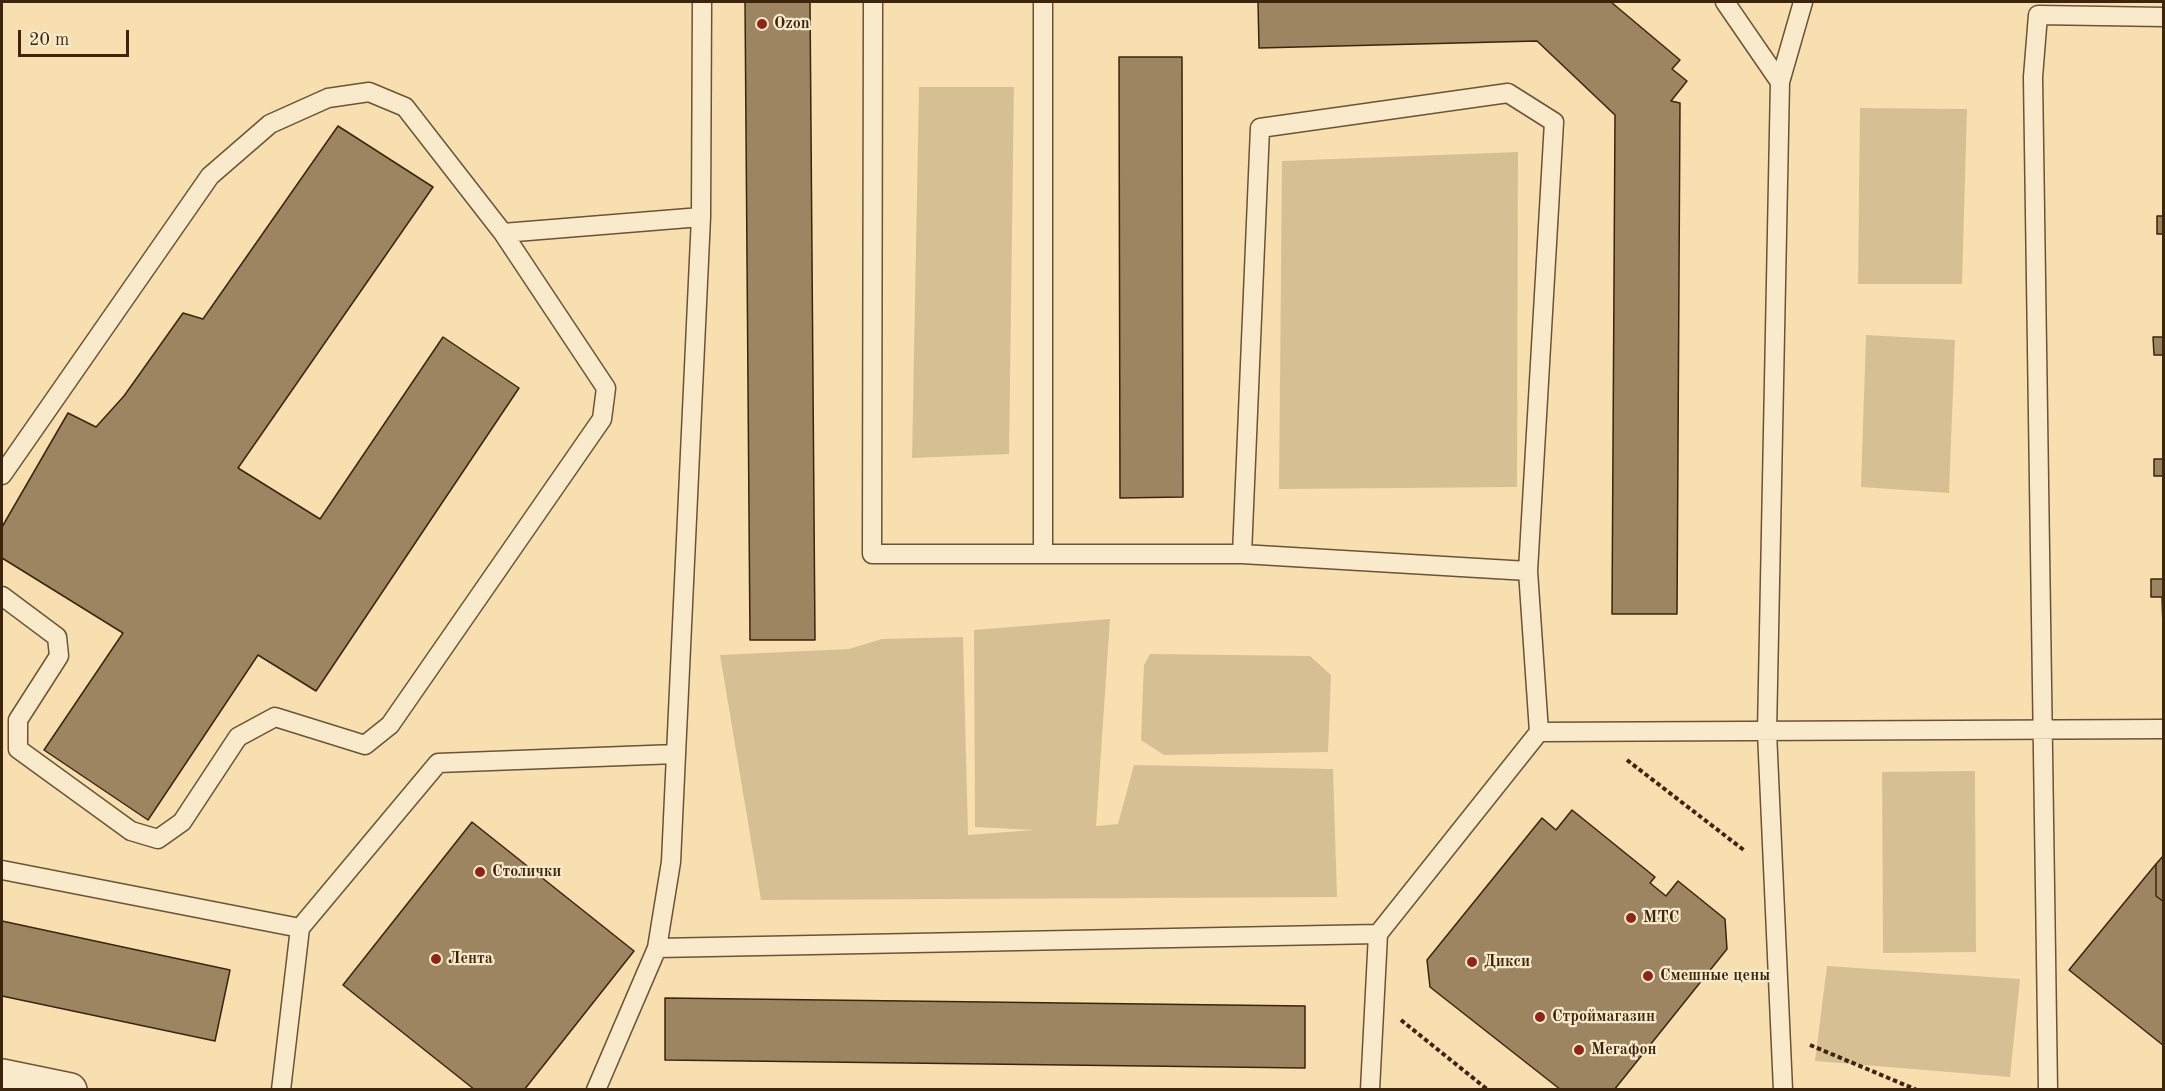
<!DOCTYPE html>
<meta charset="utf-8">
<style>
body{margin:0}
#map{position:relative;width:2165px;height:1091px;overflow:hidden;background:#f7dfb0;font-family:"Old Standard TT",serif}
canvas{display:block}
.frame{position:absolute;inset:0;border:3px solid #3c240d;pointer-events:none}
.scale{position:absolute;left:18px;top:30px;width:111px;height:27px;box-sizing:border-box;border:3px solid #3c240d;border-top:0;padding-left:8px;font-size:18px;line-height:21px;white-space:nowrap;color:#3c240d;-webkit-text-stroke:4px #faeacc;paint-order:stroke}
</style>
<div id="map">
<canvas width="2165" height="1091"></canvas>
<div class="frame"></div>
<div class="scale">20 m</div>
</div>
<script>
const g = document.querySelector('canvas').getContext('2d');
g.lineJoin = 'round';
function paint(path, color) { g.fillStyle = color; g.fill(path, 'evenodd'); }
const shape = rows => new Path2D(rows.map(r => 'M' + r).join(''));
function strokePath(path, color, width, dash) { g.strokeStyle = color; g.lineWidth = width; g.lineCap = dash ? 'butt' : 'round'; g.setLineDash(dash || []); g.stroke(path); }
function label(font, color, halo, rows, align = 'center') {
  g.font = font + ' "Old Standard TT",serif'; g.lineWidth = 4.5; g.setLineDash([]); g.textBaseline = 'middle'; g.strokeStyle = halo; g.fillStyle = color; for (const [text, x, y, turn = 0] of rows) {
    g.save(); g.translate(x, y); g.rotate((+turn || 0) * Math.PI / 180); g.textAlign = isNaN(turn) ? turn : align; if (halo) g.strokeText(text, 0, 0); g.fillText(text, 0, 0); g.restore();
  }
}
paint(shape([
 [919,87,1014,87,1009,454,912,458],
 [1860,108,1967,109,1962,284,1858,284],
 [1518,152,1517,487,1279,489,1282,161],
 [1866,335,1955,340,1949,493,1861,487],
 [1110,619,1096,826,1118,824,1134,765,1333,769,1337,897,761,900,720,655,849,649,882,639,963,637,968,835,1034,830,975,827,974,630],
 [1150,654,1310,656,1331,675,1328,752,1164,755,1141,740,1144,665],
 [1975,771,1976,952,1883,953,1882,772],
 [1827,966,2020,979,2010,1077,1815,1061]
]), '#d7bf94');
const building = shape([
 [745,2,810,2,815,640,750,640,745,2],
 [1258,2,1611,2,1680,60,1672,69,1687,81,1671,101,1680,103,1677,614,1612,614,1615,115,1537,41,1259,48,1258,2],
 [1119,57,1182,57,1183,497,1120,498,1119,57],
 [338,126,433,187,238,468,320,519,443,337,519,388,316,691,258,655,148,820,44,750,123,633,2,558,2,527,68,413,96,427,124,396,183,313,203,319,338,126],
 [2157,216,2164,216,2164,234,2157,234,2157,216],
 [2153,337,2164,337,2164,355,2154,355,2153,337],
 [2154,459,2164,459,2164,476,2154,476,2154,459],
 [2151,579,2164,579,2164,656,2162,597,2151,597,2151,579],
 [1572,810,1655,877,1650,883,1666,896,1678,881,1725,919,1727,949,1614,1090,1561,1090,1430,987,1427,960,1542,818,1556,830,1572,810],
 [472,822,634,951,524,1090,475,1090,343,985,472,822],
 [2164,855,2164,902,2156,896,2156,864,2164,855],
 [2156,864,2156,896,2164,902,2164,1046,2069,970,2156,864],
 [2,921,230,970,215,1041,2,996,2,921],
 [665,998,1305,1006,1305,1068,665,1060,665,998]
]);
paint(building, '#9d8562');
strokePath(building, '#3c240d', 1.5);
const lane = shape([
 [873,2,872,554,1242,554,1528,571],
 [1725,2,1780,82],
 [503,233,701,217],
 [2,475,210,176,270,124,328,98,369,92,405,107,503,233,606,388,602,419,390,725,365,745,275,717,238,737,182,822,158,839,131,831,18,749,18,720,59,656,57,637,2,596],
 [1043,553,1043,2],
 [1242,554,1260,128,1508,93,1554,122,1528,571,1539,732,1378,934,1370,1090],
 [1539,732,2164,729],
 [2,870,300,928,281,1090],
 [300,928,438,763,676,754],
 [657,948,1378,934],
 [596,1090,657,948,671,862,701,217,702,2],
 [1783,1090,1767,732,1780,82,1803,2],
 [2048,1090,2033,77,2038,15,2164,17]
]);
const street = shape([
 [2,1076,70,1090]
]);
strokePath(lane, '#6b5336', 21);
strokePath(street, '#6b5336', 36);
strokePath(shape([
 [1627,760,1745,851],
 [1401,1020,1488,1090],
 [1810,1045,1917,1090]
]), '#3c240d', 4, [4.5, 3]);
strokePath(lane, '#faeacc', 18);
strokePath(street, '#faeacc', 33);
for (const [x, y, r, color] of [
 [762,24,6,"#8f2418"],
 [480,872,6,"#8f2418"],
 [1631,918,6,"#8f2418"],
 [436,959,6,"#8f2418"],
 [1472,962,6,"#8f2418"],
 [1648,976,6,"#8f2418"],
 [1540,1017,6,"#8f2418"],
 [1579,1050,6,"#8f2418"]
]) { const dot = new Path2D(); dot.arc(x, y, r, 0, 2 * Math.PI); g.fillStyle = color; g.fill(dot); strokePath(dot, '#faeacc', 2); }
label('bold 16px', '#3c240d', '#faeacc', [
 ["Ozon",774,24],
 ["Столички",492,872],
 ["МТС",1643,918],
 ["Лента",448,959],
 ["Дикси",1484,962],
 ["Смешные цены",1660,976],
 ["Строймагазин",1552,1017],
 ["Мегафон",1591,1050]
], 'left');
</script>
